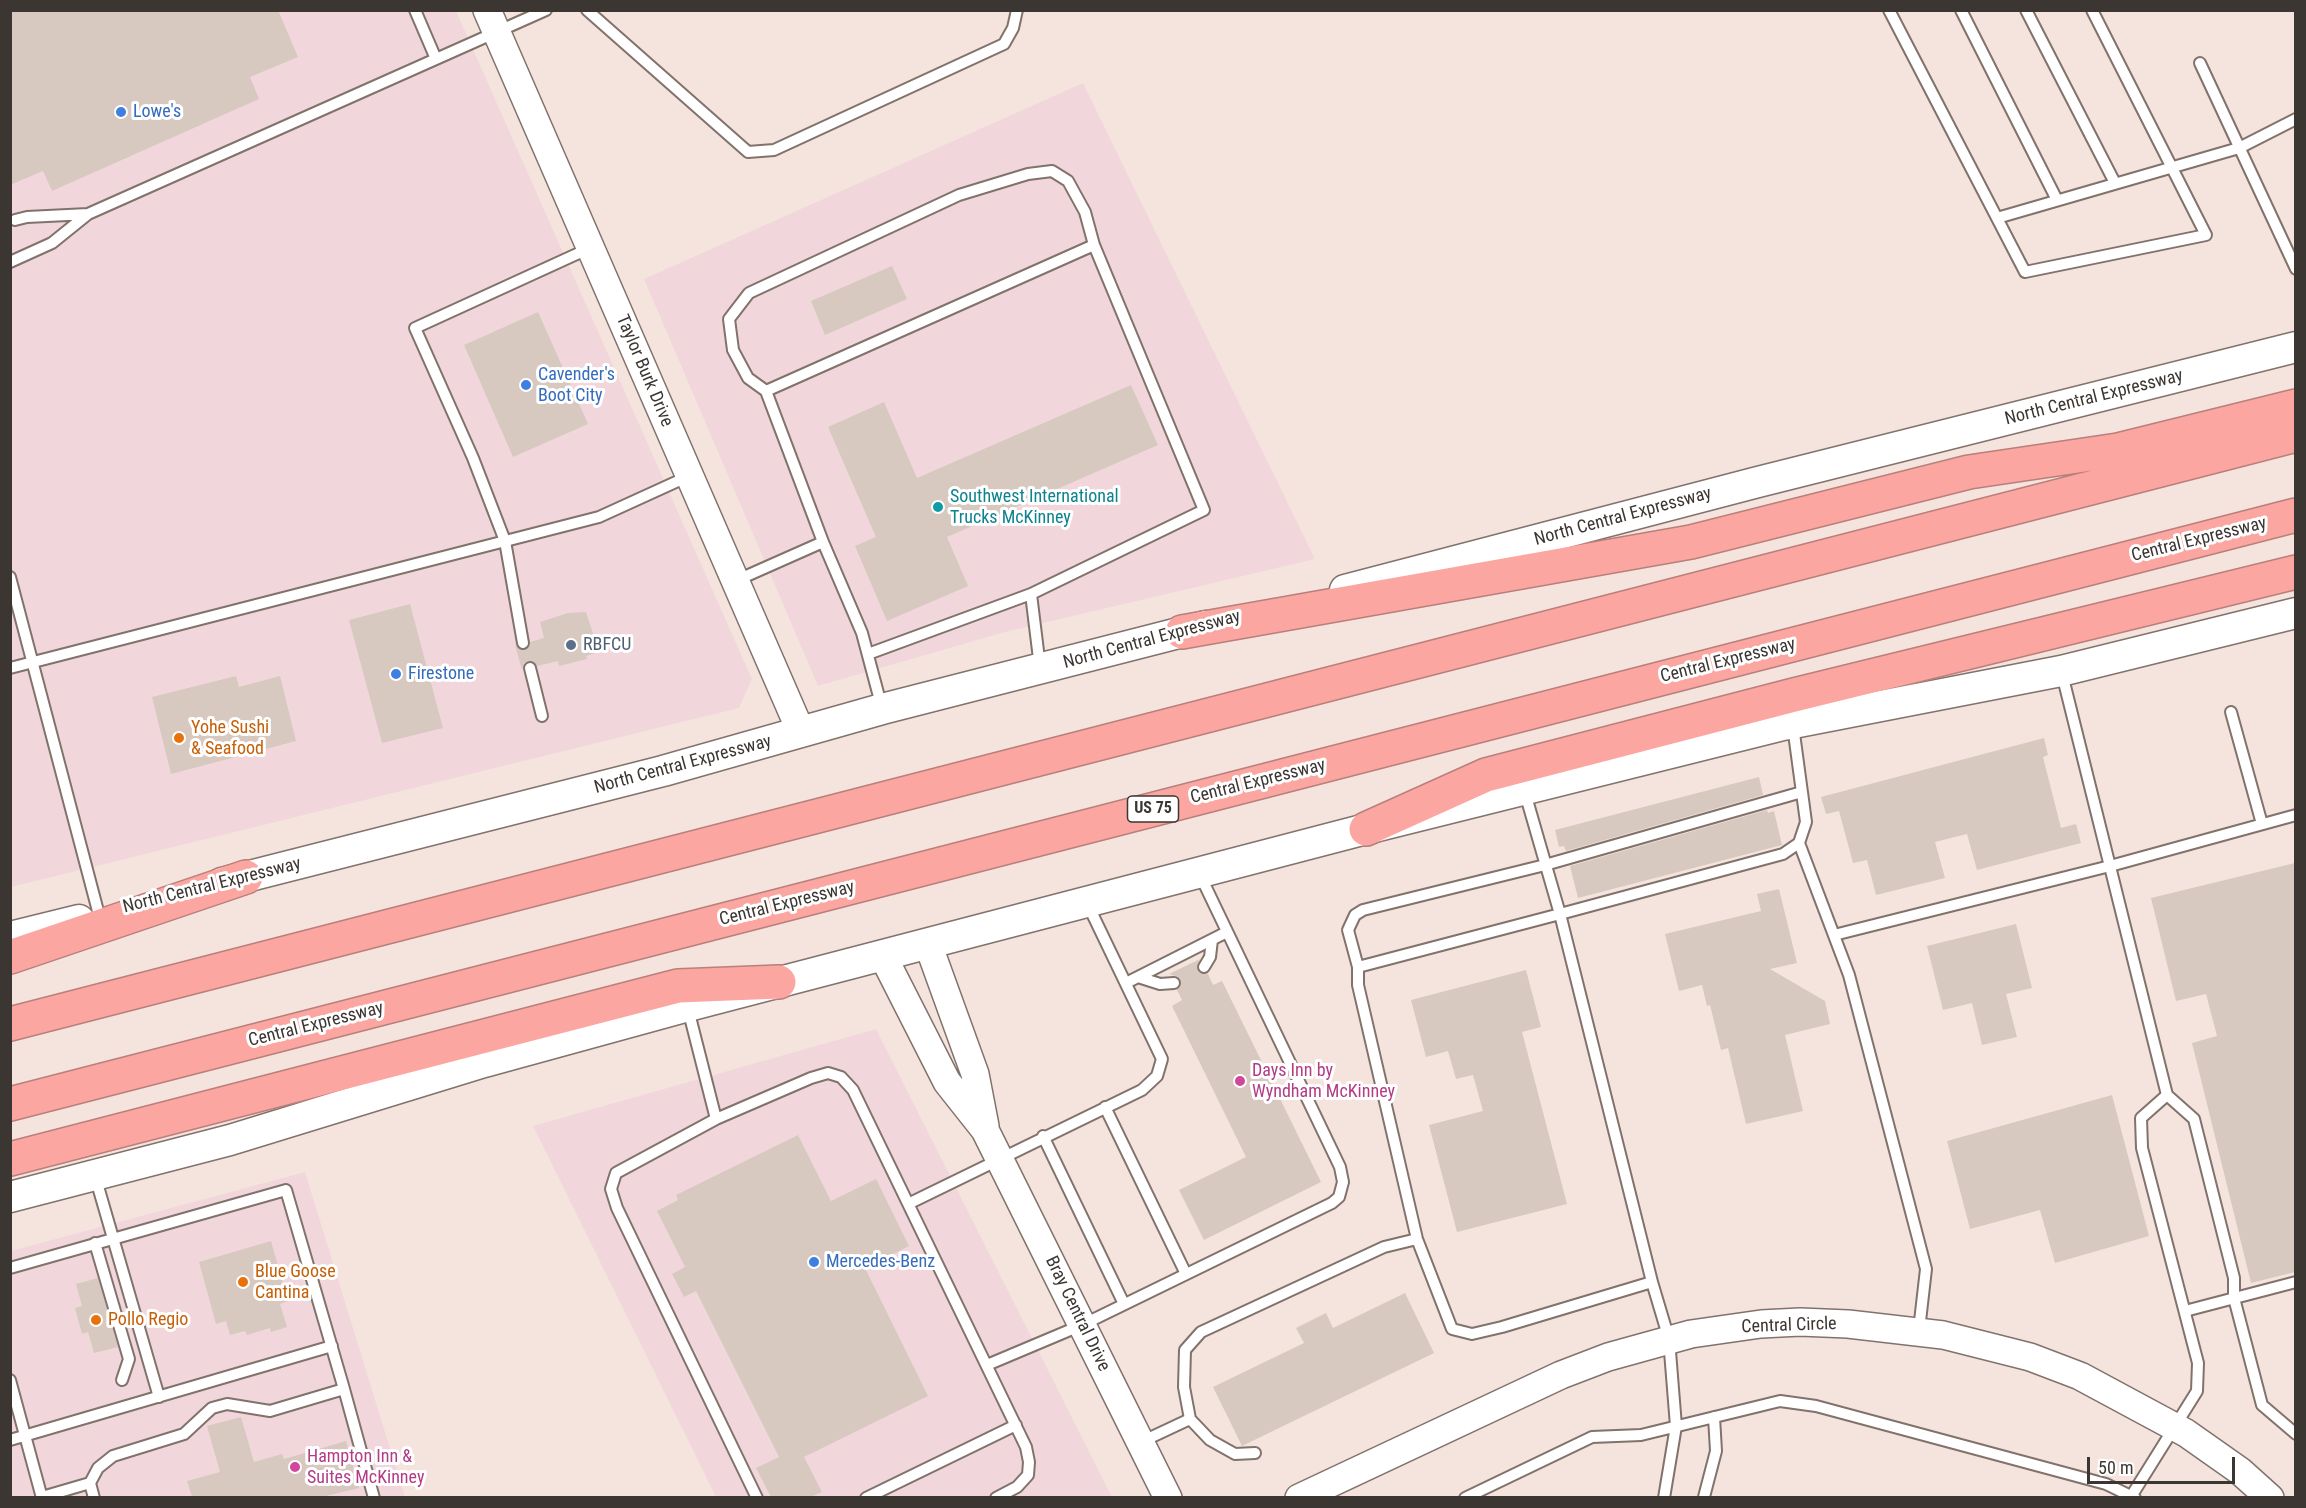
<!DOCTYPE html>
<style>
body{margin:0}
#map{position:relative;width:2306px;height:1508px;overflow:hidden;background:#f5e4dd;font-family:"Roboto Condensed",sans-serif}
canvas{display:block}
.frame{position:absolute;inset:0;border:12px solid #3c3633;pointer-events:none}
.scale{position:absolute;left:2087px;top:1457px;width:148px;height:27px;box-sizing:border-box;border:3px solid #3c3633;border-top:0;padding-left:8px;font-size:18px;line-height:21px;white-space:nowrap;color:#3c3633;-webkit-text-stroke:4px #fff;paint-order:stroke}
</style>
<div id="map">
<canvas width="2306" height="1508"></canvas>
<div class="frame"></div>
<div class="scale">50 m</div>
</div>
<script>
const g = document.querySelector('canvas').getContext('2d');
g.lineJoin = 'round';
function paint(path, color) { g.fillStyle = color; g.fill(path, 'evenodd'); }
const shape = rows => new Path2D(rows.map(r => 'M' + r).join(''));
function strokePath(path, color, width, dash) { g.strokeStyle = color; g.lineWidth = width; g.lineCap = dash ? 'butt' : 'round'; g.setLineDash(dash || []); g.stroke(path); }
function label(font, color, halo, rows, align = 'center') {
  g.font = font + ' "Roboto Condensed",sans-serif'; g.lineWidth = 6; g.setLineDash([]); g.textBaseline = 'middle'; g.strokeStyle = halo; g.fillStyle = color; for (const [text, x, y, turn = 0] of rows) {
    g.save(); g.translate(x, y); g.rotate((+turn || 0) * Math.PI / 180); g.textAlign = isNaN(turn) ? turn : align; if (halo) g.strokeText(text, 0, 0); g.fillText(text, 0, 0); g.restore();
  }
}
paint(shape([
 [10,11,456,11,752,679,739,708,11,887],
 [1083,83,1315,559,1005,632,818,686,644,279],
 [876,1029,1112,1497,716,1497,533,1126],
 [305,1172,405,1497,11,1498,11,1251]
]), '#f1d7dc');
paint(shape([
 [10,10,278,10,298,57,250,77,259,99,52,191,43,171,10,185],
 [892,266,907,299,825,335,811,301],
 [538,312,588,424,513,457,464,345],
 [1131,385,1158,445,947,537,968,586,887,621,855,546,876,537,828,427,884,402,917,478],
 [410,604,443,728,382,743,349,620],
 [586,612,599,652,586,656,587,659,559,666,558,661,537,666,529,661,524,663,522,670,515,645,525,650,530,642,544,638,540,622,568,613],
 [236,676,239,687,280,676,296,741,171,774,152,697],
 [2044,738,2048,755,2043,757,2061,828,2076,824,2081,843,1977,870,1967,834,1935,842,1945,878,1876,895,1867,860,1853,863,1839,811,1826,814,1821,797],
 [1759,777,1763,795,1566,851,1564,846,1559,847,1555,830],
 [1767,810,1768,813,1774,811,1782,845,1578,898,1570,866],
 [2295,863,2295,1272,2251,1283,2192,1043,2217,1036,2206,994,2176,1001,2151,898],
 [1779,889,1797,963,1770,969,1825,1001,1830,1024,1785,1035,1803,1111,1746,1124,1728,1048,1721,1050,1710,1005,1707,1006,1702,985,1679,991,1665,934,1761,911,1757,894],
 [2016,924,2032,988,2006,994,2017,1037,1982,1045,1972,1003,1943,1010,1927,946],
 [1200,959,1197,967,1200,973,1208,974,1213,985,1222,981,1321,1182,1204,1240,1179,1190,1246,1157,1172,1006,1182,1000,1177,990,1181,982,1178,977,1169,974],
 [1526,970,1541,1027,1522,1032,1567,1204,1457,1232,1429,1125,1483,1111,1473,1075,1456,1079,1448,1051,1426,1057,1411,1000],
 [2112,1095,2149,1236,2055,1263,2040,1210,1970,1229,1947,1141],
 [798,1135,831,1201,876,1179,909,1246,865,1268,928,1396,804,1457,822,1492,811,1497,771,1497,756,1468,779,1457,696,1291,684,1297,672,1274,685,1267,657,1211,678,1200,676,1195],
 [271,1241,288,1301,280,1304,287,1327,271,1332,270,1328,247,1335,245,1331,230,1335,226,1321,216,1324,199,1262],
 [98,1278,118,1347,94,1353,88,1332,82,1334,75,1308,82,1306,76,1284],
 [1405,1293,1434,1353,1242,1446,1213,1387,1304,1343,1296,1328,1326,1313,1333,1328],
 [241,1417,254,1462,282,1454,284,1459,346,1441,359,1488,322,1497,192,1497,187,1481,220,1472,207,1426]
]), '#d7c9bf');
const service = shape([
 [415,10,436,59],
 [587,10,748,152,774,150,1004,44,1013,28,1017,10],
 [1889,10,2025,272,2206,235,2092,10],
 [1961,10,2057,200],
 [2026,10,2115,183],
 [2200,63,2296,269],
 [1997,218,2239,148,2296,119],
 [15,220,27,217,88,214],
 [10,262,52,243,88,214,546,10],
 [766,391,748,378,733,350,729,319,749,293,959,195,1028,174,1052,171,1068,181,1085,212,1094,245],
 [823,542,862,633,882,708],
 [10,577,99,915],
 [735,581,823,542,766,391,1094,245,1204,510,1031,594,1040,667],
 [523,643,505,541,473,458,415,328,590,248],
 [868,654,1031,594],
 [10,668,599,517,689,476],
 [530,668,542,716],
 [2062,674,2167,1095,2194,1119,2234,1278,2234,1298,2262,1405,2296,1434],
 [2231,712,2262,824],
 [1525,793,1560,914,1358,967,1358,985,1417,1239,1452,1329,1472,1334,1502,1327,1652,1282,1669,1339,1676,1426,1664,1498],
 [1799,843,1849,975,1926,1269,1919,1330],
 [1834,935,2110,866,2296,815],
 [1204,967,1210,957,1212,940],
 [1358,967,1348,930,1355,915,1363,910,1545,865,1802,792],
 [1138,977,1160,984,1174,983],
 [1126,983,1227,932],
 [688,1009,716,1119,811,1078,828,1073,841,1077,853,1090,1026,1447,1029,1462,1028,1475,1017,1487,996,1498],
 [1105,1107,1186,1274],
 [716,1119,616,1173,611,1189,617,1208,757,1498],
 [1043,1136,1124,1304],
 [95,1176,159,1397],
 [910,1203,1142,1090,1157,1076,1162,1059,1088,905],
 [95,1243,129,1359,122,1380],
 [10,1268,286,1190,344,1389],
 [1652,1282,1560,914,1783,854,1799,843,1806,822,1793,726],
 [2185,1311,2296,1282],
 [987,1365,1082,1325,1332,1203,1339,1197,1343,1182,1340,1167,1200,875],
 [10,1380,42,1498],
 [1190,1419,1210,1440,1235,1454,1255,1453],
 [10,1440,332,1346],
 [1141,1442,1190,1419,1184,1387,1185,1350,1201,1332,1384,1247,1417,1239],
 [90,1483,94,1498],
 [2132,1495,2197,1391,2198,1363,2142,1148,2141,1118,2167,1095],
 [42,1497,90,1483,98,1468,113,1456,184,1434,212,1408,227,1404,270,1411,344,1389,374,1498],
 [1704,1497,1716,1451,1714,1417],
 [866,1498,1016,1425],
 [1465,1498,1592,1437,1641,1435,1780,1401,1816,1406,2106,1484,2135,1498]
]);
const tertiary = shape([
 [487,10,801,732],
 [928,944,975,1074,985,1126],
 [883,956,947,1082,985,1130,1168,1498],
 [1299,1498,1561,1375,1608,1357,1691,1334,1761,1324,1800,1322,1848,1324,1943,1335,2030,1357,2080,1376,2186,1433,2240,1471,2270,1498]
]);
const secondary = shape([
 [1345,590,1758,482,2296,347],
 [222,883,663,771,882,709,1206,626],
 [10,937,79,920],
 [10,1197,230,1140,484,1062,688,1006,1366,829,1783,725,2061,671,2296,613]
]);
const motorway = shape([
 [1182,632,1691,542,1969,472,2118,450,2296,406],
 [1366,829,1486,775,1794,695,2296,572],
 [10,957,246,877],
 [10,1024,2296,435],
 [10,1104,2296,515],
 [10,1159,678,986,779,982]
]);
strokePath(service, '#81726b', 14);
strokePath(tertiary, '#81726b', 30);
strokePath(secondary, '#81726b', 33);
strokePath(motorway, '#b97f7b', 36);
strokePath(service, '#fff', 10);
strokePath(tertiary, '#fff', 27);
strokePath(secondary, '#fff', 30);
strokePath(motorway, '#fca6a2', 33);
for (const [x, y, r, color] of [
 [121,112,6,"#3f7fe0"],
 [526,385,6,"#3f7fe0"],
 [938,507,6,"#0f9aa8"],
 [571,645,6,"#5c6f8a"],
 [396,674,6,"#3f7fe0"],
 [179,738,6,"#e8710a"],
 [1240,1081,6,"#d1479c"],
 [814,1262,6,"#3f7fe0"],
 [243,1282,6,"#e8710a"],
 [96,1320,6,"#e8710a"],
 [295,1467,6,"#d1479c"]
]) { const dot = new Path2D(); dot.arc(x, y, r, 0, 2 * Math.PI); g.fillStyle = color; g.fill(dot); strokePath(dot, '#fff', 2); }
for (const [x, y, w] of [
 [1153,809,51]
]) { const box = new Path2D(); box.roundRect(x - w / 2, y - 13, w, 26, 4.5); g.fillStyle = '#fff'; g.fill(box); strokePath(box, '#3c3633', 1.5); }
label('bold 16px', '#3c3633', null, [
 ["US 75",1153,809]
]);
label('18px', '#366cbe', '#fff', [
 ["Lowe's",133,112],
 ["Cavender's",538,375],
 ["Boot City",538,396],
 ["Firestone",408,674],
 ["Mercedes-Benz",826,1262]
], 'left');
label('18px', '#3c3633', '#fff', [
 ["Taylor Burk Drive",644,371,67],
 ["North Central Expressway",2094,398,-14],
 ["North Central Expressway",1623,517,-15],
 ["Central Expressway",2199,540,-14],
 ["North Central Expressway",1152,640,-15],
 ["Central Expressway",1728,661,-14],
 ["North Central Expressway",683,765,-15],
 ["Central Expressway",1258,782,-14],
 ["North Central Expressway",212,886,-14],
 ["Central Expressway",787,904,-14],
 ["Central Expressway",316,1025,-14],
 ["Bray Central Drive",1077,1314,64],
 ["Central Circle",1789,1326,-2]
]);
label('18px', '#0d838f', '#fff', [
 ["Southwest International",950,497],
 ["Trucks McKinney",950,518]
], 'left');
label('18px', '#4e5e75', '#fff', [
 ["RBFCU",583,645]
], 'left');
label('18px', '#c56008', '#fff', [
 ["Yohe Sushi",191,728],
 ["& Seafood",191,749],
 ["Blue Goose",255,1272],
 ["Cantina",255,1293],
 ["Pollo Regio",108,1320]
], 'left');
label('18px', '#b23c85', '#fff', [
 ["Days Inn by",1252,1071],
 ["Wyndham McKinney",1252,1092],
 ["Hampton Inn &",307,1457],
 ["Suites McKinney",307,1478]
], 'left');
</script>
